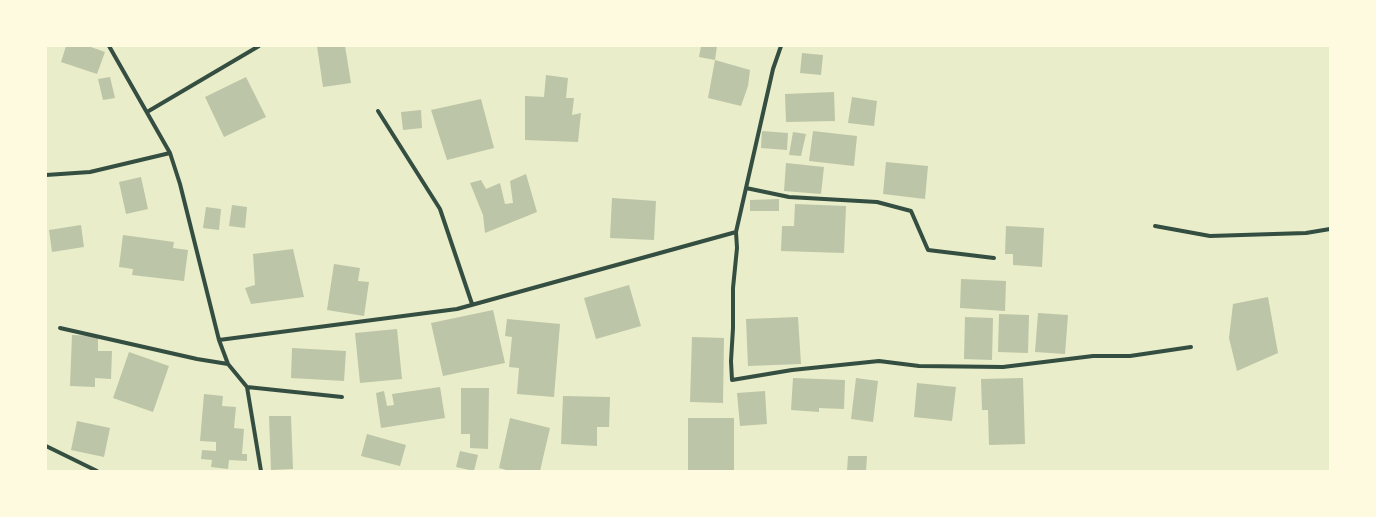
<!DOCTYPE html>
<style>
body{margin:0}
#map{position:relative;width:1376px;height:517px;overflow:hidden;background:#e9edc9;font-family:Lora,serif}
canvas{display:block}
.frame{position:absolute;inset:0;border:47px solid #fefae0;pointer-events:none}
</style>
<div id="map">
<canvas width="1376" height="517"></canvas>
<div class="frame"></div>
</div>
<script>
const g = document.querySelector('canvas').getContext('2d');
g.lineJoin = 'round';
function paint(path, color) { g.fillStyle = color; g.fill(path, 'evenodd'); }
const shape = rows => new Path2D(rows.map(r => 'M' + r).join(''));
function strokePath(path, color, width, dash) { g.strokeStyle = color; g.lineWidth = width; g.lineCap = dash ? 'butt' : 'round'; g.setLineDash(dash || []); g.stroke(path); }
paint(shape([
 [66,46,88,46,105,52,97,74,61,62],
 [317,46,345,46,351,83,323,87],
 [701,46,717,46,715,60,699,57],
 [802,53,823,55,821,75,800,73],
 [715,60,750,70,748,86,741,106,708,98],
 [546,75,568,78,566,98,574,98,572,115,581,113,578,142,525,140,525,96,544,97],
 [110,77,115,98,103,100,98,79],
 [246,77,266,117,224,137,205,97],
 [834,92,835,121,786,122,785,94],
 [852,97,877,101,874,126,848,123],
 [481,99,494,148,447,160,431,110],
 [421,110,422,128,403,130,401,112],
 [762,131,788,133,787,150,761,148],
 [813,131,857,136,854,166,809,161],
 [793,132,806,134,801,156,789,155],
 [886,162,928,166,925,199,883,194],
 [786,163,824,167,821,194,784,191],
 [526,174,537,212,485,233,483,215,470,183,481,180,486,189,500,183,505,204,513,203,510,181],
 [141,177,148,209,126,214,119,182],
 [612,198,656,201,654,240,610,238],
 [779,199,779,211,750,211,750,200],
 [795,204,846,206,844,253,781,251,782,226,794,226],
 [232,205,247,207,245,228,229,226],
 [206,207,221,209,219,230,203,228],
 [81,225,84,247,52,252,49,230],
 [1006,226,1044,228,1042,267,1013,265,1013,254,1005,254],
 [123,235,174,242,173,248,188,250,184,281,132,275,133,269,119,267],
 [293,249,304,297,251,304,245,288,255,285,253,254],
 [334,264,360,268,358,281,369,282,364,316,327,310],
 [961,279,1006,281,1005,311,960,308],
 [629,285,641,326,596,339,584,298],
 [1268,297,1278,353,1237,371,1229,338,1233,304],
 [493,310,505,363,443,376,431,323],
 [1038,313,1068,315,1065,354,1035,352],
 [999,314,1029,315,1028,353,998,352],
 [798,317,801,364,748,366,746,319],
 [965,317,993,318,992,360,964,359],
 [507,319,560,324,554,397,517,394,519,368,509,367,512,337,505,336],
 [397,329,402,379,360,383,355,333],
 [72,335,98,336,98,351,112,351,111,379,95,378,95,387,70,386],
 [692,337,724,338,723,403,690,402],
 [292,348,346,351,344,381,291,378],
 [129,352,169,366,153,412,113,398],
 [793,378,845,380,844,409,819,408,819,412,791,410],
 [856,378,878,381,873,422,851,419],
 [1023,378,1025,444,989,445,988,410,982,410,981,379],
 [917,383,956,387,952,421,914,417],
 [440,387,445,418,381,428,376,393,384,391,387,406,394,405,392,394],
 [461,388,489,388,488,449,470,448,470,434,461,434],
 [765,391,767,424,740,426,737,393],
 [204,394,223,396,222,406,236,407,234,428,244,429,242,454,247,454,247,461,229,460,228,469,211,467,212,460,201,459,202,450,216,451,216,442,200,441],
 [563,396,610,397,609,427,597,427,597,446,561,444],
 [269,416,291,416,293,469,271,470],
 [510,418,550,428,540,471,510,471,499,468],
 [688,418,734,418,734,471,688,471],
 [77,421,110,428,104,457,71,450],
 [367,434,406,445,400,466,361,456],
 [460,451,478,455,474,471,456,467],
 [848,456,867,456,866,471,847,471]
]), '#bcc5a7');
strokePath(shape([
 [109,46,170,153,180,184,219,340,228,364,247,387,261,471],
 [378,111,440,209,472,304],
 [147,112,259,46],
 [46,175,90,172,170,153],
 [746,188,789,197,877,202,911,211,928,250,994,258],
 [1155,226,1210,236,1306,233,1330,229],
 [736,232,737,248,733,288,733,328,731,361,732,380,792,370,879,361,919,366,1003,367,1093,356,1130,356,1191,347],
 [60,328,197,359,228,364],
 [219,340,457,309,736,232,773,69,781,46],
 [247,387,342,397],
 [46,446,97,471]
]), '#344e41', 4);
</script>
